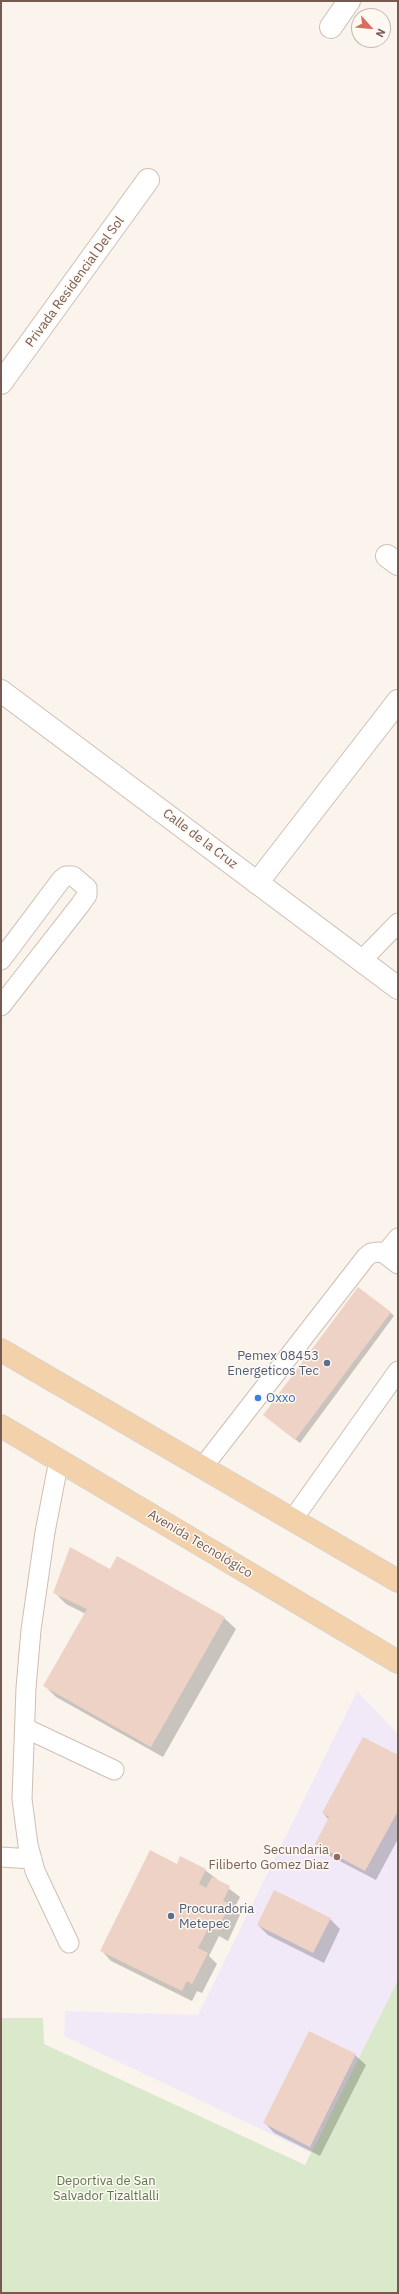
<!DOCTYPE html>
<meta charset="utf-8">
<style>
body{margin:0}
#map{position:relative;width:399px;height:2294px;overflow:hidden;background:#fbf4ec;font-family:"IBM Plex Sans",sans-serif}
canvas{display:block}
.frame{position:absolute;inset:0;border:2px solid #755a50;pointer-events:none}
.north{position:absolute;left:351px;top:8px;width:40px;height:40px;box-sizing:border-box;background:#fef8f3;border:1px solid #c7b9b2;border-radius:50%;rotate:117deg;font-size:11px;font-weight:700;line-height:16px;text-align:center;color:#755a50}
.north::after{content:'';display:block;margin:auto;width:14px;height:18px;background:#d96e5d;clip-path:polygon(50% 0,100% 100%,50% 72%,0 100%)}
</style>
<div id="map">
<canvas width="399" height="2294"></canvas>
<div class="frame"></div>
<div class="north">N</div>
</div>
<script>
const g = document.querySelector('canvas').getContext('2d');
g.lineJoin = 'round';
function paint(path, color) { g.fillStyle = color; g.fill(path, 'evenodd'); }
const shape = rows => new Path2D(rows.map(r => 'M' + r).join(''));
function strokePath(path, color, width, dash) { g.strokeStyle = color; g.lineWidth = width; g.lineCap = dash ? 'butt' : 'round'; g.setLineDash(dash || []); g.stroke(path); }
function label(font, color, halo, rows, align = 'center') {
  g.font = font + ' "IBM Plex Sans",sans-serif'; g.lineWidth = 3; g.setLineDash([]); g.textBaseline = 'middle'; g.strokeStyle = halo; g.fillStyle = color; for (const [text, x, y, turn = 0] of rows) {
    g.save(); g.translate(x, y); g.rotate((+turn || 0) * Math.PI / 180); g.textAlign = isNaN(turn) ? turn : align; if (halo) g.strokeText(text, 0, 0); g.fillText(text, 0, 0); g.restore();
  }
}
paint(shape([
 [357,1691,398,1734,398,1980,311,2153,64,2036,65,2011,198,2015]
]), '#f1e9f8');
paint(shape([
 [398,1980,398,2293,1,2293,1,2018,43,2018,44,2044,305,2165]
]), '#dae8cb');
paint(shape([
 [390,1312,394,1316,300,1443,264,1415],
 [110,1570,224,1618,236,1629,163,1757,56,1697,45,1686,86,1614,66,1604,54,1592],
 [398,1756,398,1839,376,1880,326,1854,316,1844,329,1820,323,1813],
 [178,1865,205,1870,240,1897,234,1909,240,1915,228,1941,219,1936,209,1956,217,1964,202,1993,197,1991,192,2001,111,1961,101,1950],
 [330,1919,340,1929,324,1963,268,1935,258,1925],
 [355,2055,366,2065,320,2156,274,2133,264,2122]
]), '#0003');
paint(shape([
 [358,1287,391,1312,295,1440,263,1415],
 [70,1547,110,1569,117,1556,225,1617,151,1747,43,1686,87,1609,53,1593],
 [363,1737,398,1755,398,1811,365,1871,315,1844,329,1817,322,1813],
 [150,1850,177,1864,180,1856,206,1869,199,1884,206,1888,212,1877,230,1886,223,1901,230,1904,217,1931,209,1927,198,1948,208,1953,192,1984,187,1981,182,1991,100,1951],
 [274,1890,331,1918,313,1953,257,1925],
 [309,2031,356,2054,310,2147,263,2123]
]), '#eed2c6');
const lane = shape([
 [1,960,61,880,66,876,73,876,87,888,87,895,80,905,1,1006],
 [362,960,398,923],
 [385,1254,398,1238],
 [59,1460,45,1532,31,1630,26,1688,22,1799,28,1845,35,1871,69,1943],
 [202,1468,366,1257,371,1253,379,1252,385,1254,398,1264],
 [293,1519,398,1371],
 [25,1728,114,1770],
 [1,1857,32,1859]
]);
const street = shape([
 [331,27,349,1],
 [1,383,148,180],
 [387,556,398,564],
 [1,691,398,988],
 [257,883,398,701]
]);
const primary = shape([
 [1,1350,398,1581],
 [1,1426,398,1662]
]);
strokePath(lane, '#cfbeb5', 21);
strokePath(street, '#cfbeb5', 24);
strokePath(primary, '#d8d1ce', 24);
strokePath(lane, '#fff', 19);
strokePath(street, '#fff', 22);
strokePath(primary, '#f3d2ab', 22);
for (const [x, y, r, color] of [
 [327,1363,4,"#5c6f8a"],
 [258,1398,4,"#3f7fe0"],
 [337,1857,4,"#8d6e63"],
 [171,1916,4,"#5c6f8a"]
]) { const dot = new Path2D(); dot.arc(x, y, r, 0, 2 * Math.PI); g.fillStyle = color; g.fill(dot); strokePath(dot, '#fef8f3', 1.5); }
label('13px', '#755a50', '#fef8f3', [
 ["Privada Residencial Del Sol",75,282,-54],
 ["Calle de la Cruz",200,839,37],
 ["Avenida Tecnológico",200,1544,31]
]);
label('13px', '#4e5e75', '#fef8f3', [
 ["Pemex 08453",319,1356],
 ["Energeticos Tec",319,1371],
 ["Procuradoria",179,1909,"left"],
 ["Metepec",179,1924,"left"]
], 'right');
label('13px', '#366cbe', '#fef8f3', [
 ["Oxxo",266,1398]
], 'left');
label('13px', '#785e54', '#fef8f3', [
 ["Secundaria",329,1850],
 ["Filiberto Gomez Diaz",329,1865]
], 'right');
label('13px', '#5c7949', '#fef8f3', [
 ["Deportiva de San",106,2181],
 ["Salvador Tizaltlalli",106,2196]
]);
</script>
